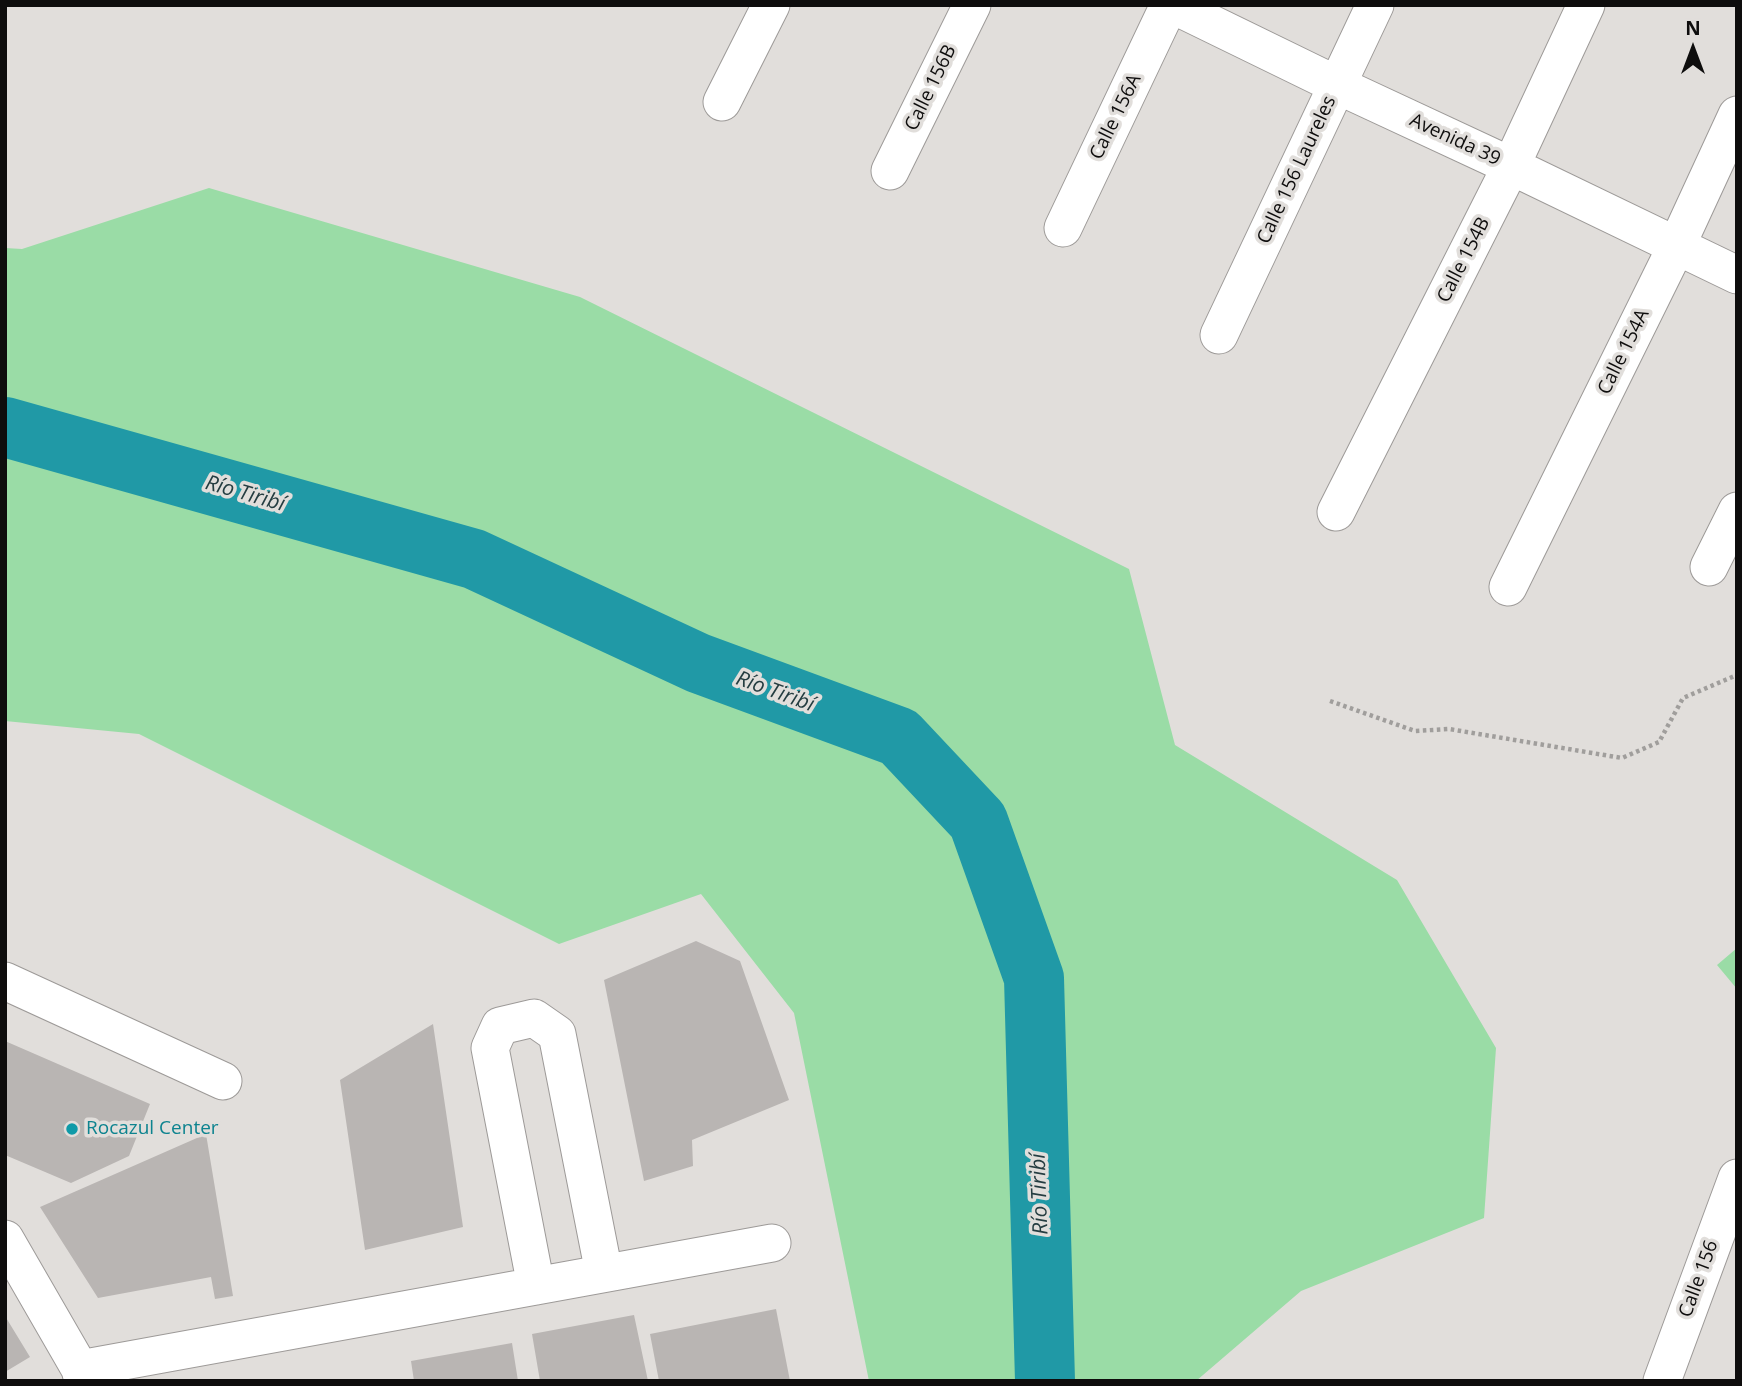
<!DOCTYPE html>
<meta charset="utf-8">
<style>
body{margin:0}
#map{position:relative;width:1742px;height:1386px;overflow:hidden;background:#e1dedb;font-family:"Open Sans",sans-serif}
canvas{display:block}
.frame{position:absolute;inset:0;border:7px solid #0e0d0d;pointer-events:none}
.north{position:absolute;left:1658px;top:14px;width:70px;height:70px;-webkit-text-stroke:5px #e1dedb;paint-order:stroke;rotate:0deg;font-size:19px;font-weight:700;line-height:28px;text-align:center;color:#0e0d0d}
.north::after{content:'';display:block;margin:auto;width:24px;height:32px;background:#0e0d0d;clip-path:polygon(50% 0,100% 100%,50% 72%,0 100%)}
</style>
<div id="map">
<canvas width="1742" height="1386"></canvas>
<div class="frame"></div>
<div class="north">N</div>
</div>
<script>
const g = document.querySelector('canvas').getContext('2d');
g.lineJoin = 'round';
function paint(path, color) { g.fillStyle = color; g.fill(path, 'evenodd'); }
const shape = rows => new Path2D(rows.map(r => 'M' + r).join(''));
function strokePath(path, color, width, dash) { g.strokeStyle = color; g.lineWidth = width; g.lineCap = dash ? 'butt' : 'round'; g.setLineDash(dash || []); g.stroke(path); }
function label(font, color, halo, rows, align = 'center') {
  g.font = font + ' "Open Sans",sans-serif'; g.lineWidth = 7; g.setLineDash([]); g.textBaseline = 'middle'; g.strokeStyle = halo; g.fillStyle = color; for (const [text, x, y, turn = 0] of rows) {
    g.save(); g.translate(x, y); g.rotate((+turn || 0) * Math.PI / 180); g.textAlign = isNaN(turn) ? turn : align; if (halo) g.strokeText(text, 0, 0); g.fillText(text, 0, 0); g.restore();
  }
}
paint(shape([
 [209,188,580,297,1129,569,1175,745,1397,880,1496,1048,1484,1218,1301,1291,1196,1381,869,1381,794,1013,701,894,559,944,139,734,5,721,5,248,22,249],
 [1737,948,1737,989,1717,965]
]), '#9adca6');
strokePath(shape([
 [5,427,474,559,698,663,899,737,978,821,1034,978,1045,1381]
]), '#2099a6', 60);
paint(shape([
 [696,941,740,961,789,1100,692,1140,693,1166,644,1181,604,980],
 [433,1024,463,1227,365,1250,340,1080],
 [5,1041,150,1104,129,1156,71,1183,5,1155],
 [206,1134,233,1296,215,1299,211,1277,98,1298,40,1207],
 [776,1309,790,1381,659,1381,650,1334],
 [634,1315,648,1381,540,1381,532,1334],
 [5,1316,30,1357,5,1372],
 [512,1343,518,1381,414,1381,411,1361]
]), '#b9b5b3');
const minor = shape([
 [1173,5,1337,85,1511,166,1737,275],
 [722,102,771,5],
 [890,171,972,5],
 [1063,228,1169,5],
 [1219,335,1375,5],
 [1336,512,1511,166,1586,5],
 [1709,567,1737,511],
 [1508,587,1677,245,1737,115],
 [5,981,223,1081],
 [5,1239,80,1369,83,1381],
 [536,1286,490,1048,500,1026,534,1018,557,1034,604,1273],
 [80,1369,772,1243],
 [1662,1381,1737,1178]
]);
strokePath(minor, '#9d9a98', 39);
strokePath(shape([
 [1330,701,1415,731,1449,729,1622,758,1659,742,1683,698,1737,675]
]), '#a09e9c', 4.5, [3.5, 3.5]);
strokePath(minor, '#fff', 37);
for (const [x, y, r, color] of [
 [72,1129,7,"#0f9aa8"]
]) { const dot = new Path2D(); dot.arc(x, y, r, 0, 2 * Math.PI); g.fillStyle = color; g.fill(dot); strokePath(dot, '#e1dedb', 2.5); }
label('19px', '#0e0d0d', '#e1dedb', [
 ["Calle 156B",931,88,-64],
 ["Calle 156A",1116,117,-64],
 ["Avenida 39",1455,140,25],
 ["Calle 156 Laureles",1297,170,-65],
 ["Calle 154B",1464,260,-63],
 ["Calle 154A",1624,352,-64],
 ["Calle 156",1699,1279,-70]
]);
label('19px', '#0d838f', '#e1dedb', [
 ["Rocazul Center",86,1129]
], 'left');
label('italic 21px', '#253d41', '#e1dedb', [
 ["Río Tiribí",245,494,16],
 ["Río Tiribí",775,692,20],
 ["Río Tiribí",1040,1194,-92]
]);
</script>
